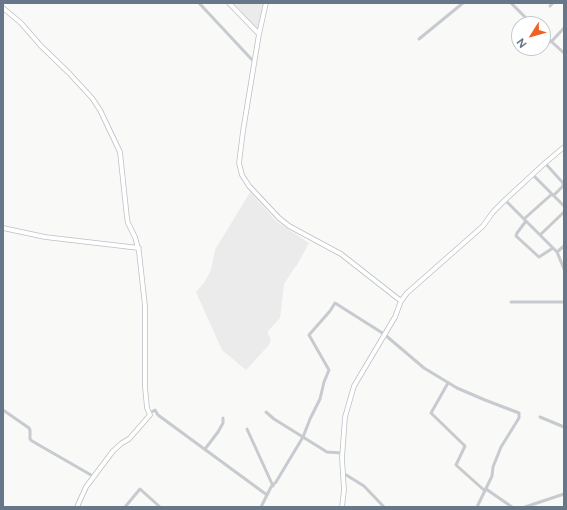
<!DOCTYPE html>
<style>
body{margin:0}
#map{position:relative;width:567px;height:510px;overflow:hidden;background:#f9faf7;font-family:Figtree,sans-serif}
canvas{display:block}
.frame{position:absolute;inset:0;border:4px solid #66778a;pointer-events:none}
.north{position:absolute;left:511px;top:16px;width:40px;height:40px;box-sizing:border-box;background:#fff;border:1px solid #c2c9d0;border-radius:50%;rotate:233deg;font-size:11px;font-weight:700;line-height:16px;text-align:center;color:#66778a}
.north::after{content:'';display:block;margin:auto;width:14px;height:18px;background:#ef6221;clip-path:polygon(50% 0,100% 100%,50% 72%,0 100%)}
</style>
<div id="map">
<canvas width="567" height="510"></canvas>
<div class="frame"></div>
<div class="north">N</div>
</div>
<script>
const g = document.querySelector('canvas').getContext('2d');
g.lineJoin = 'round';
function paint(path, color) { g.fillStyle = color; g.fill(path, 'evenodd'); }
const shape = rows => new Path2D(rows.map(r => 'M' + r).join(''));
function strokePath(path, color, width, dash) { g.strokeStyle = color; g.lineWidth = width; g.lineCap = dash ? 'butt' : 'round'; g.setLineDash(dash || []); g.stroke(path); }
paint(shape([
 [234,3,264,3,258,28,256,28],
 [250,192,276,221,309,243,296,267,295,267,284,284,280,318,268,331,268,334,271,339,269,345,246,370,222,350,196,292,204,283,211,270,215,250]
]), '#eaebea');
const secondary = shape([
 [229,3,259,34,266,3],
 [3,8,21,23,41,46,69,73,92,98,100,110,120,152,127,218,128,223,135,237,139,252,145,306,145,387,147,408,150,415,129,439,122,443,113,451,86,487,77,507],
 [259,34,243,131,239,163,242,175,249,186,279,218,289,226,341,254,401,301],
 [3,228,45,237,139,248],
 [342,507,344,490,342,458,345,417,354,386,395,317,401,301,407,293,483,226,493,212,505,200,545,163,564,147]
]);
strokePath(secondary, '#bbc0c5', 5.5);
strokePath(shape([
 [199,3,255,63],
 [511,3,532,24],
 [550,6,553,3],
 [543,34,564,53],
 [419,39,463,3],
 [551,42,564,28],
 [545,163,563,183,563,186,554,195],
 [532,174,564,206],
 [505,200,557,252,564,269],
 [524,219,552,194],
 [526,221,517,233,516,236,539,257,553,248],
 [540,235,564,212],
 [557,252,564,246],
 [511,302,564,302],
 [448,383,431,413,465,446,456,465,485,491],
 [3,410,29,428,30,430,30,439,32,441,91,475,94,478],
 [266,412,274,419,327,452,342,453],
 [150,413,155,410,158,415,267,495,261,507],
 [540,417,564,427],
 [247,429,273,486],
 [205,449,218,432,223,423,223,418],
 [343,473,364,486,384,507],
 [486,489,512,507],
 [267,495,271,487,276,482,303,437,310,419,320,399,324,382,329,370,309,335,330,311,335,303,384,334,424,368,457,388,485,400,519,413,519,418,501,447,493,467,492,476,477,507],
 [125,507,140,489,160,507],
 [525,507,564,494]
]), '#c7cacf', 3);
strokePath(secondary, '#fff', 4);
</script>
